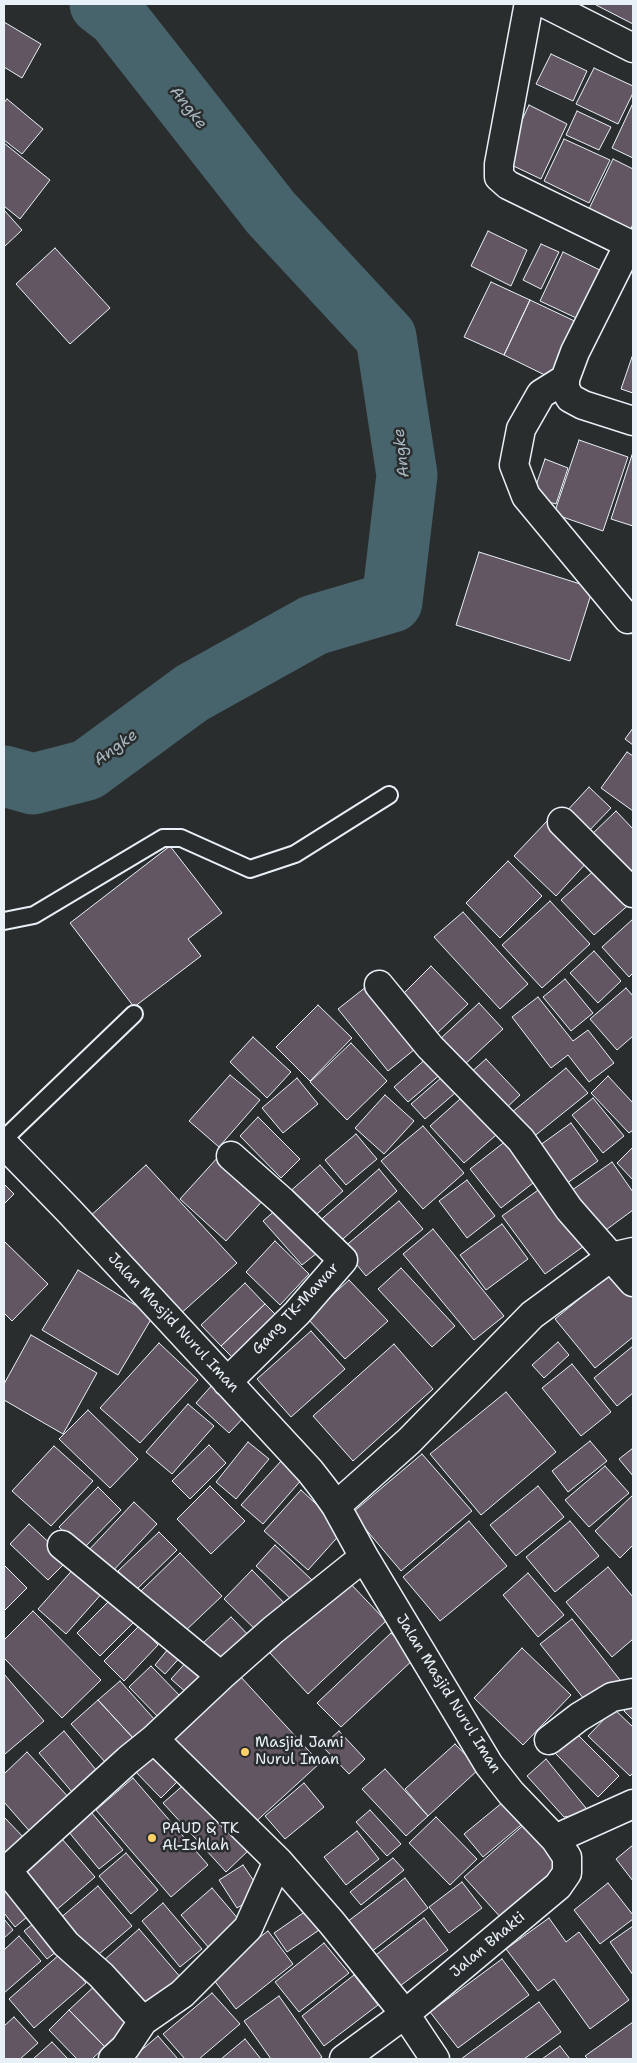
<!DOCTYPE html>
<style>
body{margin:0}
#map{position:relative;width:637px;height:2063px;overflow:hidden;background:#2a2d2e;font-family:"Shantell Sans",sans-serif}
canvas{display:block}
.frame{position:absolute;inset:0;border:5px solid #e8f1f8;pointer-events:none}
</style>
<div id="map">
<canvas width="637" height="2063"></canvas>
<div class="frame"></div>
</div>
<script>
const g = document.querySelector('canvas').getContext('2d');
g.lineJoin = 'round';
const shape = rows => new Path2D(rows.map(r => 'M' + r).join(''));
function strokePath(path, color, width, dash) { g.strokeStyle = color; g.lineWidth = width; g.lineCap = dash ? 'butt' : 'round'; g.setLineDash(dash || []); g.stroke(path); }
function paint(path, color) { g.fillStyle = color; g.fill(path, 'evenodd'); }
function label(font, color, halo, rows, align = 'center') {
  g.font = font + ' "Shantell Sans",sans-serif'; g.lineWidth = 5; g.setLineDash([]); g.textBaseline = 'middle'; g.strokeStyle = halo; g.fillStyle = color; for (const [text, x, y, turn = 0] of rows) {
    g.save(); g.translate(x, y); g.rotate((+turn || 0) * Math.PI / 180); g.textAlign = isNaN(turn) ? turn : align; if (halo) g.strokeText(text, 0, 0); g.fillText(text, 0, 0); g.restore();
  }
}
strokePath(shape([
 [4,776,33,784,87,770,192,693,314,625,392,602,407,475,386,337,271,213,117,17,100,4]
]), '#47636b', 61);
const building = shape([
 [597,4,633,4,633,24,596,5,597,4],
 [4,22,41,44,22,78,4,67,4,22],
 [551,54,587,71,573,101,536,84,551,54],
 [594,68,633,86,633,93,618,124,576,104,594,68],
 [7,99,43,129,22,154,4,140,4,103,7,99],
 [633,103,633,158,612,148,633,103],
 [529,105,567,124,541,179,503,161,529,105],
 [577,111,611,127,599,150,566,135,577,111],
 [564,139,610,160,589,203,544,181,564,139],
 [4,143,50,180,20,219,4,206,4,143],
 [613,159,633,169,633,224,630,231,588,211,613,159],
 [4,210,22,230,4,247,4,210],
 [488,231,527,250,511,286,471,266,488,231],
 [541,244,559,252,541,289,523,280,541,244],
 [55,248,110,308,70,344,16,284,55,248],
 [563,252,610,275,587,323,540,301,563,252],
 [491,282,530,300,504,355,464,337,491,282],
 [530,300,583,325,557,381,504,355,530,300],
 [633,354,633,393,621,389,633,354],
 [579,440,628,457,603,531,554,514,579,440],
 [632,455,633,456,633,526,611,519,632,455],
 [545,459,568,468,556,504,532,497,545,459],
 [479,552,593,588,570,661,456,625,479,552],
 [633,728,633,745,625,739,633,728],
 [627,752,633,756,633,811,601,788,627,752],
 [589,787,611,808,586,834,565,813,589,787],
 [616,811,633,829,633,886,588,838,616,811],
 [548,820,589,860,556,896,514,856,548,820],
 [170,846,222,913,188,939,201,956,134,1007,70,923,170,846],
 [508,861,542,896,500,938,466,903,508,861],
 [599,866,632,902,594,935,561,900,599,866],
 [550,901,590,944,542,988,502,945,550,901],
 [463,912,528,984,500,1009,434,937,463,912],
 [633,919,633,973,629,977,602,947,633,919],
 [594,951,621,981,598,1003,570,973,594,951],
 [431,966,468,1004,434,1036,398,999,431,966],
 [565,979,593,1013,571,1031,543,997,565,979],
 [371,983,420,1045,388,1071,338,1009,371,983],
 [626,988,633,996,633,1036,617,1050,590,1019,626,988],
 [538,997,573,1041,588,1030,614,1063,589,1082,568,1055,551,1068,512,1017,538,997],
 [479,1003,503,1029,463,1066,440,1039,479,1003],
 [318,1005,352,1038,310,1081,276,1047,318,1005],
 [253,1037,291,1072,267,1098,230,1062,253,1037],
 [351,1043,387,1081,347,1120,310,1082,351,1043],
 [428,1057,442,1073,408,1102,394,1087,428,1057],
 [486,1059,520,1095,503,1111,469,1074,486,1059],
 [566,1068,588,1093,532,1138,511,1113,566,1068],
 [449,1071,462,1087,425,1119,411,1104,449,1071],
 [230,1075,260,1100,219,1147,189,1121,230,1075],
 [608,1076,633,1103,633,1130,629,1133,591,1093,608,1076],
 [297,1078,318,1104,283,1133,262,1108,297,1078],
 [469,1091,503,1129,464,1163,430,1126,469,1091],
 [385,1095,414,1121,384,1154,355,1128,385,1095],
 [593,1098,624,1136,603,1153,572,1115,593,1098],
 [258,1117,300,1159,281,1178,240,1136,258,1117],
 [571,1123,598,1161,563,1186,536,1148,571,1123],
 [423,1126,464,1173,423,1209,381,1161,423,1126],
 [356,1134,377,1159,346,1185,325,1160,356,1134],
 [511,1137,542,1176,501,1208,470,1169,511,1137],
 [633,1147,633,1180,617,1163,633,1147],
 [219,1156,265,1198,226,1241,180,1199,219,1156],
 [612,1162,633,1192,633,1210,599,1235,568,1193,612,1162],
 [146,1165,237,1263,178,1316,87,1219,146,1165],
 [320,1165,343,1191,310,1220,287,1194,320,1165],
 [379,1169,397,1191,335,1246,316,1224,379,1169],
 [467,1180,495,1216,467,1238,439,1201,467,1180],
 [4,1184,14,1194,4,1204,4,1184],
 [541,1188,584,1246,545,1274,502,1216,541,1188],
 [399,1201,423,1229,366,1276,343,1248,399,1201],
 [278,1208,317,1253,302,1265,263,1221,278,1208],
 [502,1224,528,1259,486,1290,460,1255,502,1224],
 [433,1229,504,1316,474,1340,403,1254,433,1229],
 [4,1241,48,1284,12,1321,4,1313,4,1241],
 [275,1241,309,1274,280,1305,246,1272,275,1241],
 [401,1268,455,1326,432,1347,378,1289,401,1268],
 [78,1270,153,1316,118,1375,42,1330,78,1270],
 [612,1272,633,1298,633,1337,595,1368,555,1319,612,1272],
 [349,1280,388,1321,345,1359,307,1318,349,1280],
 [245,1283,265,1304,221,1346,201,1325,245,1283],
 [265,1304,280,1319,236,1361,221,1346,265,1304],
 [311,1331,345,1369,291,1417,257,1379,311,1331],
 [31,1335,97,1373,63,1434,4,1400,4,1384,31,1335],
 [558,1342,569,1355,544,1378,532,1365,558,1342],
 [159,1343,198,1380,140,1443,100,1408,159,1343],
 [394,1344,433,1389,353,1461,313,1416,394,1344],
 [633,1346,633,1393,617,1406,594,1378,633,1346],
 [572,1364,611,1412,581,1436,542,1388,572,1364],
 [214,1383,247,1414,229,1433,196,1403,214,1383],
 [506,1392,556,1452,481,1515,430,1454,506,1392],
 [188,1404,214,1426,172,1474,146,1452,188,1404],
 [88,1410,138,1459,110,1488,59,1439,88,1410],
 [590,1441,607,1461,568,1492,552,1471,590,1441],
 [248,1442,269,1459,236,1499,216,1482,248,1442],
 [209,1445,226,1463,190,1499,172,1481,209,1445],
 [54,1446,93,1481,51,1526,12,1491,54,1446],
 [633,1448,633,1476,619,1459,633,1448],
 [422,1454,472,1511,401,1571,352,1513,422,1454],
 [282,1460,303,1478,263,1524,241,1505,282,1460],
 [605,1466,629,1493,589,1527,565,1500,605,1466],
 [210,1486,245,1521,211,1554,177,1519,210,1486],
 [538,1486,564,1517,516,1556,490,1525,538,1486],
 [98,1487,121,1510,82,1550,59,1527,98,1487],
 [301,1490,344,1530,308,1570,264,1531,301,1490],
 [633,1495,633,1545,620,1558,595,1531,633,1495],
 [134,1502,157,1524,110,1574,87,1552,134,1502],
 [469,1521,507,1566,440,1621,403,1577,469,1521],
 [570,1521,599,1556,555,1592,526,1557,570,1521],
 [29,1524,68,1560,48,1580,10,1544,29,1524],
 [159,1532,177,1550,137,1589,118,1571,159,1532],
 [275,1545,312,1580,292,1600,256,1566,275,1545],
 [180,1553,222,1596,182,1634,141,1591,180,1553],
 [4,1565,27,1588,4,1611,4,1565],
 [76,1566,104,1591,66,1634,38,1609,76,1566],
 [608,1567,633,1597,633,1639,612,1657,566,1602,608,1567],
 [252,1570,289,1608,262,1636,224,1599,252,1570],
 [528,1573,564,1615,538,1637,503,1595,528,1573],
 [347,1580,386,1621,308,1694,270,1653,347,1580],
 [112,1598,135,1621,100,1656,77,1633,112,1598],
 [33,1611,101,1680,62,1718,4,1658,4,1640,33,1611],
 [231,1617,253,1640,223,1667,202,1644,231,1617],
 [572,1619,620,1680,588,1704,540,1644,572,1619],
 [139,1626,158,1645,124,1681,104,1661,139,1626],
 [391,1633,415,1658,341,1727,317,1703,391,1633],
 [173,1643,184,1653,165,1674,155,1665,173,1643],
 [522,1648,571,1695,523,1745,474,1698,522,1648],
 [190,1658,207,1673,188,1694,171,1679,190,1658],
 [151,1666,185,1701,163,1722,129,1687,151,1666],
 [4,1674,44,1721,5,1754,4,1752,4,1674],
 [240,1676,320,1763,250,1827,170,1740,240,1676],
 [120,1681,155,1720,134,1739,98,1700,120,1681],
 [98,1700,134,1739,106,1763,71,1724,98,1700],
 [633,1700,633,1720,624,1711,633,1700],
 [614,1709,633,1727,633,1773,630,1776,588,1736,614,1709],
 [64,1731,97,1771,72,1792,39,1753,64,1731],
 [339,1731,365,1759,349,1774,322,1746,339,1731],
 [576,1733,619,1776,598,1797,555,1753,576,1733],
 [455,1744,479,1769,428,1816,405,1789,455,1744],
 [154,1747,182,1777,161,1798,132,1768,154,1747],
 [27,1752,71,1800,32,1834,4,1802,4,1774,27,1752],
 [546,1759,590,1813,564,1817,527,1776,546,1759],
 [385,1769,428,1816,406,1836,362,1789,385,1769],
 [133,1778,208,1865,171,1897,96,1810,133,1778],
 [187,1782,250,1849,226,1872,163,1803,187,1782],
 [304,1783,324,1807,285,1839,265,1816,304,1783],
 [508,1798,527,1820,483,1857,464,1834,508,1798],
 [370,1810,401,1844,387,1856,356,1822,370,1810],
 [91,1812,123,1850,99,1869,68,1831,91,1812],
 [4,1817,26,1840,4,1861,4,1817],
 [436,1817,477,1859,450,1885,409,1843,436,1817],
 [527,1822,565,1865,503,1920,464,1877,527,1822],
 [357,1831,379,1859,346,1885,324,1857,357,1831],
 [62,1839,95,1877,54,1912,21,1873,62,1839],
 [633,1845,633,1881,616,1859,633,1845],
 [126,1853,158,1890,131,1914,99,1876,126,1853],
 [393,1858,404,1870,361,1905,350,1892,393,1858],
 [243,1865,262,1893,237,1908,219,1880,243,1865],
 [405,1878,428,1908,371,1952,347,1922,405,1878],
 [462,1882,482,1908,449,1933,429,1907,462,1882],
 [608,1883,633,1915,633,1919,600,1944,574,1910,608,1883],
 [98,1886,132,1926,92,1960,58,1920,98,1886],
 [4,1887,33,1912,15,1927,4,1913,4,1887],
 [212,1888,240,1921,209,1948,181,1915,212,1888],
 [163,1903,202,1949,180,1967,142,1921,163,1903],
 [309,1909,322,1928,287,1952,274,1933,309,1909],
 [424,1918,448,1950,392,1992,368,1961,424,1918],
 [549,1918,566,1942,579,1932,629,2000,590,2029,554,1979,538,1991,506,1949,549,1918],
 [4,1919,13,1930,4,1938,4,1919],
 [38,1920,61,1948,47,1959,24,1931,38,1920],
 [633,1926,633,1975,610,1942,633,1926],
 [139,1929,182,1979,144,2011,102,1962,139,1929],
 [268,1931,293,1964,236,2009,210,1975,268,1931],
 [19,1936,41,1961,4,1993,4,1950,19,1936],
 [324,1943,349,1973,299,2012,275,1982,324,1943],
 [60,1954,86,1983,34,2028,9,1999,60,1954],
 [502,1959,529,1995,458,2048,430,2012,502,1959],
 [354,1975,378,2005,324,2046,302,2016,354,1975],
 [100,1981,136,2017,105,2047,69,2010,100,1981],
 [212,1993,240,2024,199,2059,185,2059,163,2034,212,1993],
 [279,1996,322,2057,319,2059,271,2059,244,2021,279,1996],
 [539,2002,561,2032,524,2059,461,2059,539,2002],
 [69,2010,105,2047,92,2059,77,2059,49,2030,69,2010],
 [14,2017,38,2043,20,2059,4,2059,4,2026,14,2017],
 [633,2022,633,2059,588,2059,585,2056,633,2022],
 [158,2036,178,2059,131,2059,158,2036],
 [245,2039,261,2059,221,2059,245,2039],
 [52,2042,68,2059,33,2059,52,2042],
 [560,2046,570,2059,542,2059,560,2046]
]);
paint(building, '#635663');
strokePath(building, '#e8f1f8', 1);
const lane = shape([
 [4,921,34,915,163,838,181,838,250,869,295,854,389,795],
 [4,1139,134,1014]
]);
const street = shape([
 [532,4,528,8,499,164,499,177,508,185,633,246],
 [546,4,633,48],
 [629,244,575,352,565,379,565,388,570,398,583,405,633,421],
 [565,379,541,394,521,429,514,465,526,496,628,619],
 [562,822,633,893],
 [379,985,430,1047,521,1140,569,1209,633,1282],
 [4,1144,70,1212,310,1471,324,1489,336,1506,364,1557,489,1765,511,1793,555,1839,567,1857,567,1873,558,1886,405,2014,344,2059],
 [227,1382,297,1313,343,1260,282,1201,231,1156],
 [336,1506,409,1441,532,1315,611,1257,633,1252],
 [62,1545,221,1676],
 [154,1739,278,1861],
 [549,1740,579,1717,612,1697,633,1693],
 [555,1839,633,1804],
 [7,1870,66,1944,101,1975,143,2021,125,2048,113,2059],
 [4,1873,128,1760,154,1739,221,1676,273,1630,364,1557],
 [143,2021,182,1994,248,1928,278,1861,332,1923,405,2014,435,2059]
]);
strokePath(lane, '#e8f1f8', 20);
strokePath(street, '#e8f1f8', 31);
strokePath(lane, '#2a2d2e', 16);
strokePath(street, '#2a2d2e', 28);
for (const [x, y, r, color] of [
 [245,1752,5,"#ffd166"],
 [152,1838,5,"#ffd166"]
]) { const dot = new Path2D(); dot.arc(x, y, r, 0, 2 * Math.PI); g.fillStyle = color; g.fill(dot); strokePath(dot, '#2a2d2e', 2); }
label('15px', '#e8f1f8', '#2a2d2e', [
 ["Gang TK-Mawar",296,1309,-47],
 ["Jalan Masjid Nurul Iman",173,1323,47],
 ["Jalan Masjid Nurul Iman",448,1694,58],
 ["Jalan Bhakti",488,1945,-40]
]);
label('15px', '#e8f1f8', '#2a2d2e', [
 ["Masjid Jami",255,1743],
 ["Nurul Iman",255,1760],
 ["PAUD & TK",162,1829],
 ["Al-Ishlah",162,1846]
], 'left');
label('italic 16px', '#a8b8c0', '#2a2d2e', [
 ["Angke",188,108,52],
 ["Angke",402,453,-96],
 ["Angke",116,748,-36]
]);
</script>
